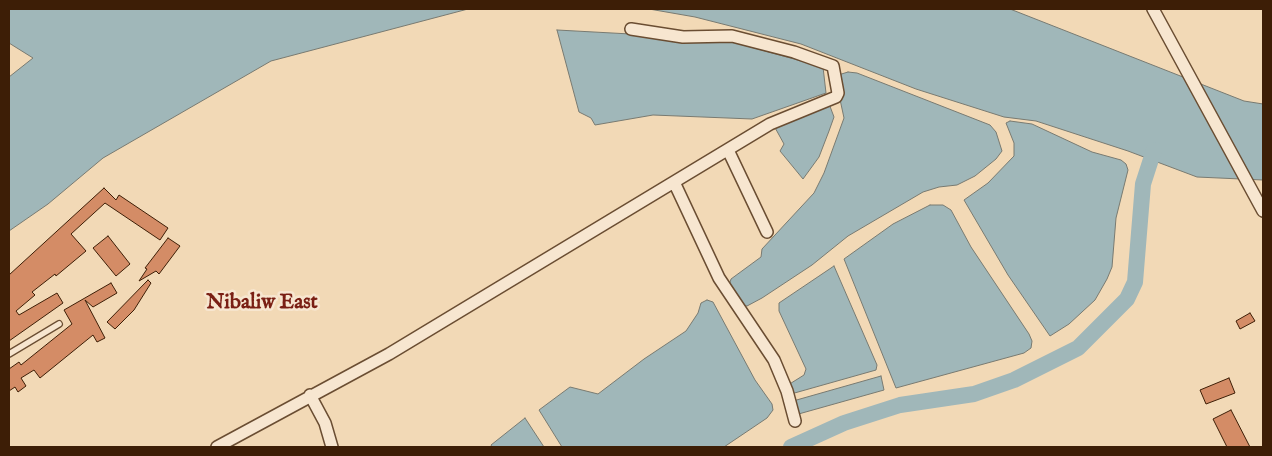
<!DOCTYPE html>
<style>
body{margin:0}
#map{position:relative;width:1272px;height:456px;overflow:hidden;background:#f2d9b6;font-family:"IM FELL English",serif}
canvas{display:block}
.frame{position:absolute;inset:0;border:10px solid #3d1e06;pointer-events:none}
</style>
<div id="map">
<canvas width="1272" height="456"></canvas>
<div class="frame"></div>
</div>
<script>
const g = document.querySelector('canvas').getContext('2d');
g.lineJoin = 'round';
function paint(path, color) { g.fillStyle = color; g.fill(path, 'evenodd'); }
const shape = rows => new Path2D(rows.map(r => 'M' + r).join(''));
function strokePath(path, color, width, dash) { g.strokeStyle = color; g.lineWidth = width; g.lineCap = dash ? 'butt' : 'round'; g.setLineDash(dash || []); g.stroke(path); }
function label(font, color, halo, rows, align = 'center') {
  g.font = font + ' "IM FELL English",serif'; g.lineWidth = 5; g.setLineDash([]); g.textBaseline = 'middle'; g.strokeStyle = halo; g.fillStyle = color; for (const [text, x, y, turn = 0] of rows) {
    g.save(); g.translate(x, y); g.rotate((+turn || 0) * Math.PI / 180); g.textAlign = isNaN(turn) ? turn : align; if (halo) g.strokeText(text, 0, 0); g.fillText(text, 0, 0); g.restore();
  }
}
const water = shape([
 [9,9,468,9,271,61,103,158,48,204,9,231,9,77,33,58,9,43,9,9],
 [649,9,1010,9,1244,101,1263,104,1263,180,1197,177,1128,151,1036,121,1004,117,916,89,801,44,695,17,649,9],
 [557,30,722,39,823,67,826,93,752,119,653,115,595,125,591,118,579,112,557,30],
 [848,72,857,73,990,125,996,132,1002,151,996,159,975,176,957,185,939,187,923,192,848,236,812,265,762,298,747,306,739,305,729,286,731,279,761,257,762,249,814,193,824,173,844,118,835,76,848,72],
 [828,101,834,117,829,131,819,157,803,179,780,151,784,144,773,124,828,101],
 [1010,121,1032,124,1092,152,1121,160,1126,164,1128,170,1116,218,1112,267,1107,279,1095,300,1069,324,1050,336,1008,275,964,200,988,183,1014,156,1014,143,1006,123,1010,121],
 [930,205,943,205,951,210,971,247,1029,334,1032,341,1031,348,1024,353,896,388,844,259,893,224,930,205],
 [834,266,877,365,876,370,791,394,788,385,804,375,806,369,779,311,779,303,834,266],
 [707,300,713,302,755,380,772,404,773,410,767,418,724,447,562,447,539,410,570,387,598,394,644,359,686,331,698,313,701,303,707,300],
 [881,376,884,390,795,415,785,407,786,403,881,376],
 [525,418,544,447,492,447,491,445,525,418]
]);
paint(water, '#a0b7b9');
strokePath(water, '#787a71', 1);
strokePath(shape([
 [791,447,844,423,900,405,974,394,1014,380,1078,348,1127,299,1135,282,1143,184,1154,150]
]), '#a0b7b9', 16);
const building = shape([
 [104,188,116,200,119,195,168,228,160,240,105,203,71,234,86,251,56,276,55,274,32,292,35,295,16,311,19,315,57,293,63,303,9,341,9,275,104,188],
 [108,236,130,264,116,276,93,248,108,236],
 [168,238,180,246,159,274,156,271,139,281,147,269,145,268,168,238],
 [148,280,151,283,134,310,115,329,107,322,148,280],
 [111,283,117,293,93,307,85,300,105,338,97,342,93,335,40,378,34,370,21,378,26,386,18,392,15,387,9,391,9,369,19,362,21,365,72,324,64,310,111,283],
 [1250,313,1255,321,1240,329,1236,321,1250,313],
 [1229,378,1235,393,1206,404,1200,390,1229,378],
 [1231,410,1250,447,1227,447,1213,419,1231,410]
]);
paint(building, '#d48c66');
strokePath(building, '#3d1e06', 1);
const service = shape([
 [9,354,59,324]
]);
const minor = shape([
 [1153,9,1263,211],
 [728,150,767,232],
 [674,182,719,278,774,360,787,391,795,421],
 [310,395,325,423,332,447],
 [217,447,389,354,770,124,836,97,838,93,833,66,794,52,732,36,683,37,631,29]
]);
strokePath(service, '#6a4d32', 8);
strokePath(minor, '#6a4d32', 14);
strokePath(service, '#f7e6d0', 5.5);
strokePath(minor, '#f7e6d0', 11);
label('bold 21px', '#7a1f14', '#f7e6d0', [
 ["Nibaliw East",262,304]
]);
</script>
